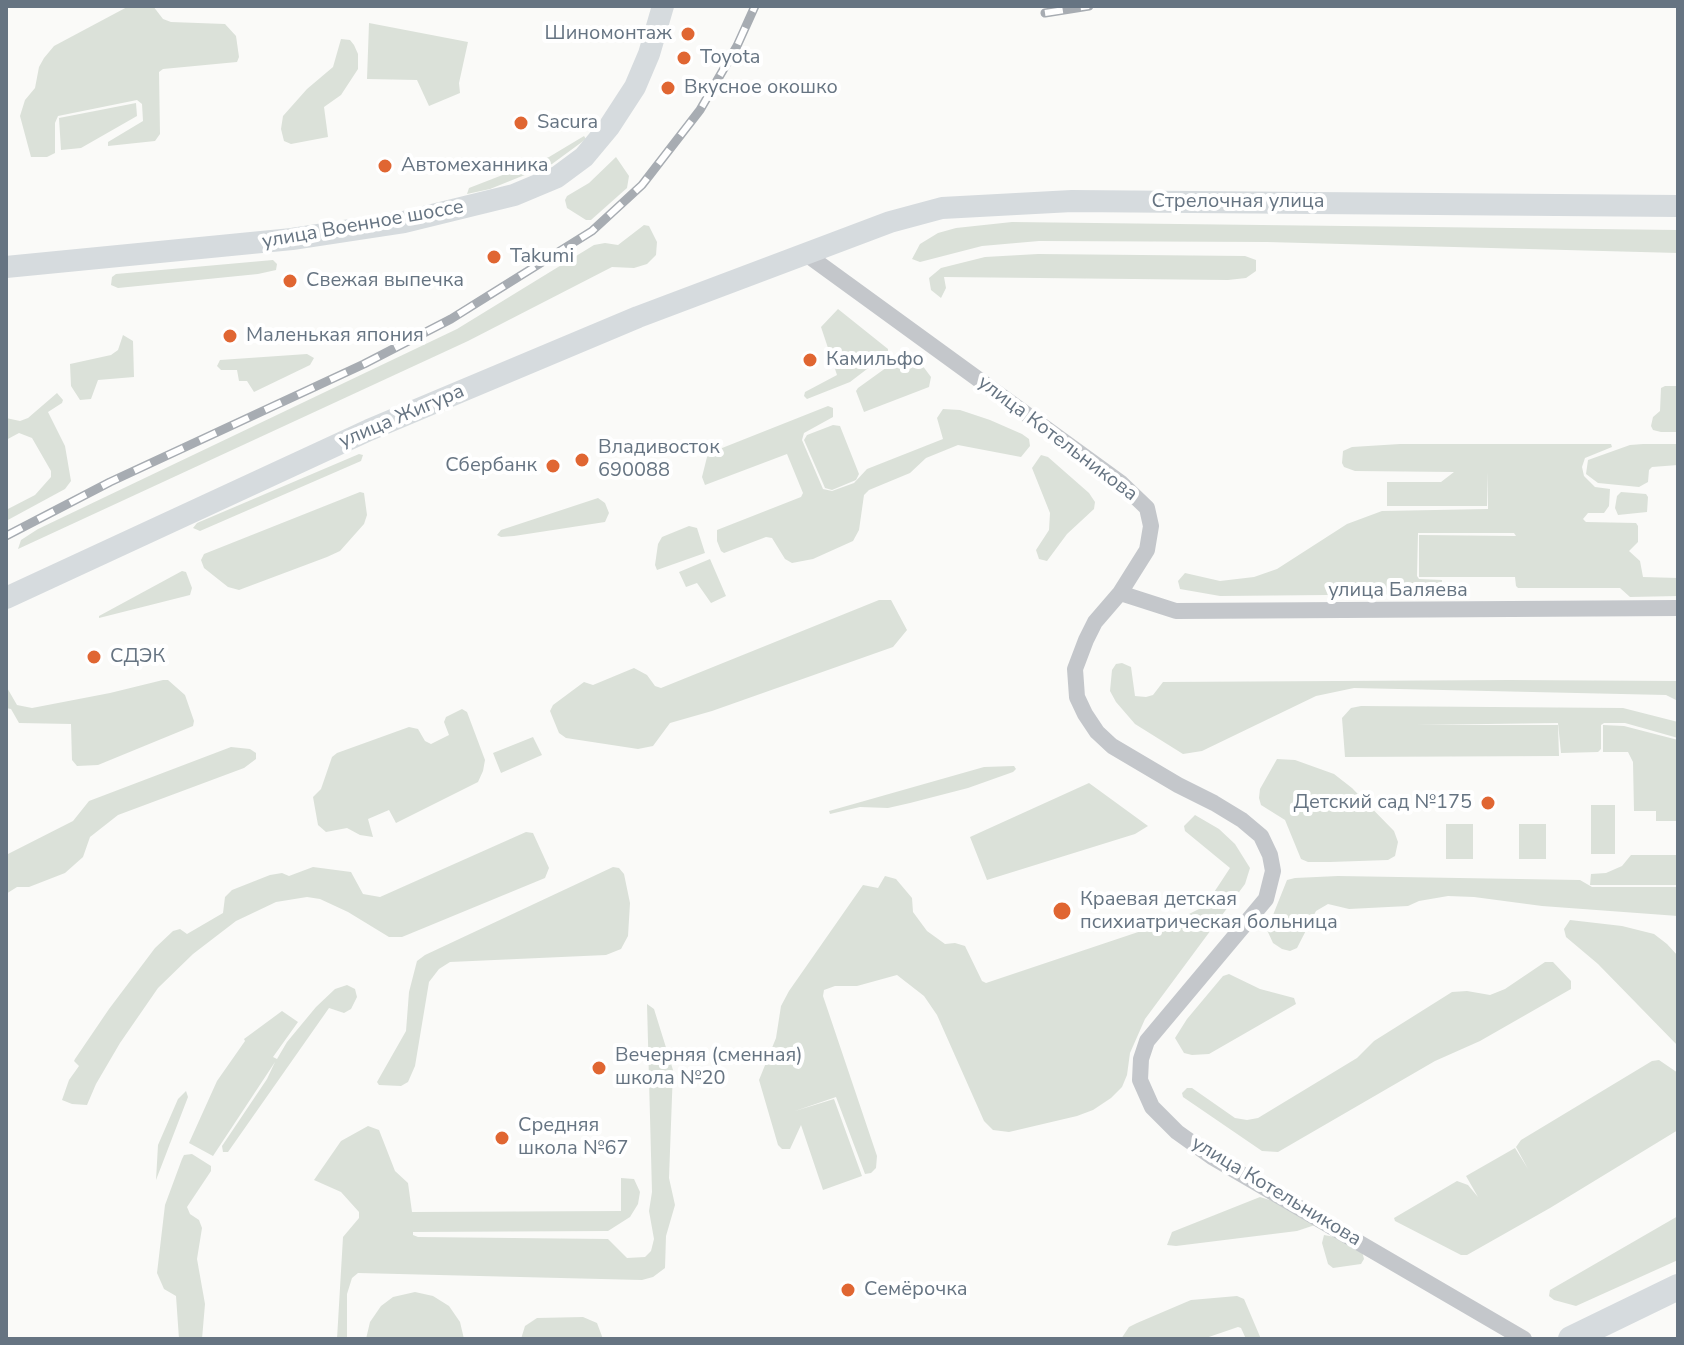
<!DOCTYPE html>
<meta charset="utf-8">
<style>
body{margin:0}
#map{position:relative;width:1684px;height:1345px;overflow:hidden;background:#fafaf8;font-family:"Nunito Sans",sans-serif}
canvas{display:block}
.frame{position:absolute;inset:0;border:8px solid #667482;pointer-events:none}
</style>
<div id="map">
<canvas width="1684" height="1345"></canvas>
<div class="frame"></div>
</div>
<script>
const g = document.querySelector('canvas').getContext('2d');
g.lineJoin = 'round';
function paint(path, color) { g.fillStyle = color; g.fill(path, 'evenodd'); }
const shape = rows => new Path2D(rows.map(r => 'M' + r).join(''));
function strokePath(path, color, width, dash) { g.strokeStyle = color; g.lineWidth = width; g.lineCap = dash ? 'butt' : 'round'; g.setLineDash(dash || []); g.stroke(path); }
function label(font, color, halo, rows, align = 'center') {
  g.font = font + ' "Nunito Sans",sans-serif'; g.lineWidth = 8; g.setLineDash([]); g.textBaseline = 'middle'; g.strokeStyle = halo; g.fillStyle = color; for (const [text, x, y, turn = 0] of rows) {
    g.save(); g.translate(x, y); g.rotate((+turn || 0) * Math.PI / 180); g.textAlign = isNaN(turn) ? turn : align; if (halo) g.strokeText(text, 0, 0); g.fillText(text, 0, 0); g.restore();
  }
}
paint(shape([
 [129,6,153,6,163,19,171,22,225,24,236,36,239,57,237,62,163,69,159,72,160,134,155,141,108,146,108,142,143,121,142,104,137,100,58,116,55,123,55,153,47,157,31,157,20,116,25,100,35,88,39,67,44,58,54,46],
 [369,23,468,42,459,83,460,93,429,106,417,80,367,79],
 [341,39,350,40,354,45,358,54,358,69,341,95,324,107,328,137,291,144,284,141,281,129,283,116,307,89,333,67],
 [136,103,137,116,81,148,61,150,59,118],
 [584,136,586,139,552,164,490,189,467,194,469,188,549,157],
 [616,157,629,176,627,188,591,220,586,220,567,208,565,200,567,196,589,183],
 [1012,222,1678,230,1678,253,1267,242,1039,241,982,246,920,262,912,259,920,244,938,233,956,228],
 [644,225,649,226,657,242,656,255,647,264,634,268,612,267,468,341,18,549,21,540,38,529,457,329,594,245,605,243,618,245],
 [1038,254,1245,256,1256,260,1256,271,1246,278,1228,280,944,277,946,288,941,298,931,290,929,278,941,268,985,257],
 [273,260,277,264,276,270,258,274,118,288,111,285,112,277,116,274],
 [838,309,888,349,888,353,850,382,807,399,804,396,805,392,837,375,821,327],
 [123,335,133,341,134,377,98,380,91,399,80,400,71,386,70,364,111,355,118,350],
 [908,352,916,357,931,377,929,387,864,412,856,391,858,388],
 [307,354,314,358,310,365,254,392,247,381,239,381,237,370,221,370,217,366,220,360],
 [1665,386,1678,386,1678,432,1661,432,1653,430,1651,426,1653,417,1660,411,1661,388],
 [57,393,63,400,62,403,48,412,65,446,71,481,65,489,6,521,6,510,35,495,51,477,51,471,32,438,19,433,6,440,6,418,20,421,28,418],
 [828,406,833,408,833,417,804,433,802,440,823,489,832,491,854,483,867,469,943,439,937,418,943,409,960,410,990,420,1022,434,1029,439,1030,446,1021,457,958,445,926,458,910,473,869,490,864,495,859,530,853,541,813,559,792,563,785,559,772,538,766,537,724,553,721,551,717,541,717,530,801,497,803,493,787,454,705,485,702,477,707,457,712,452],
 [833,425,840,426,859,474,856,480,832,490,825,488,804,440,807,435],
 [1400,444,1611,444,1612,447,1585,458,1582,467,1584,476,1595,487,1610,489,1609,506,1604,513,1588,513,1583,519,1586,522,1636,523,1638,526,1638,542,1629,551,1640,561,1643,577,1678,578,1678,596,1630,597,1620,588,1518,588,1516,586,1515,577,1419,577,1419,535,1516,536,1514,533,1418,533,1417,576,1419,579,1442,580,1441,593,1435,594,1220,596,1180,589,1178,581,1185,573,1220,581,1254,577,1277,569,1347,524,1382,511,1488,509,1488,472,1487,506,1387,506,1387,482,1441,482,1454,472,1355,471,1344,467,1342,463,1343,451,1352,447],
 [1643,444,1678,444,1678,465,1652,467,1649,470,1648,482,1639,487,1598,483,1586,474,1588,460,1630,445],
 [359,454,363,455,361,461,200,531,193,528,197,523],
 [1041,455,1048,457,1089,493,1095,502,1094,509,1067,534,1047,561,1039,559,1036,550,1049,530,1050,513,1032,468],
 [360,492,364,493,367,515,364,524,340,551,327,557,239,590,228,587,204,568,201,560,204,554],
 [1621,492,1646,494,1648,497,1647,512,1618,515,1615,508,1617,496],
 [598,498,605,503,609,513,605,522,514,536,501,537,497,535,501,530],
 [689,526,697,528,705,553,657,570,655,565,658,544,662,537],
 [710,559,726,596,711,603,697,583,686,587,679,572],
 [182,571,186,572,192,588,190,595,99,618,99,616],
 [879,600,891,600,907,630,893,647,712,711,670,723,653,746,638,749,566,738,559,733,552,716,550,711,553,705,584,682,593,685,634,668,647,675,655,686,661,688],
 [1122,663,1131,667,1135,696,1146,697,1153,695,1163,682,1509,680,1678,681,1678,701,1666,695,1354,688,1316,696,1202,751,1183,754,1135,724,1116,702,1110,691,1112,670,1116,664],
 [163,680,168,680,185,695,194,721,193,726,98,765,77,766,72,760,71,724,19,723,11,709,6,708,6,686,17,705,32,708,110,693],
 [1361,706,1623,708,1678,722,1678,738,1625,723,1604,723,1601,725,1601,749,1598,752,1561,753,1558,723,1416,725,1558,725,1559,756,1345,757,1342,718,1351,708],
 [462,709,467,712,485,760,483,771,478,782,396,823,389,810,368,819,373,837,360,835,347,828,326,832,318,825,313,797,321,789,332,757,337,753,409,727,418,729,425,741,431,744,449,735,444,722,446,717],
 [1603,725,1624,726,1678,740,1678,821,1656,821,1656,811,1634,811,1633,762,1628,752,1603,752],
 [533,737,542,755,501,773,493,753],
 [231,747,250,749,256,753,256,759,244,768,118,815,90,837,83,857,65,873,29,887,17,887,6,894,6,855,73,821,89,801],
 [1277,759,1295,760,1334,774,1352,788,1394,831,1398,842,1395,856,1388,860,1330,862,1308,862,1301,859,1285,820,1261,805,1259,798,1260,789],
 [1014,766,1016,769,1013,772,968,788,910,803,888,808,860,807,830,814,829,811,984,767],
 [1089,783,1148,826,1135,834,987,880,970,837],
 [1591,805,1615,805,1615,854,1591,854],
 [1195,815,1219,829,1235,844,1250,868,1245,884,1145,1019,1130,1053,1127,1075,1122,1087,1111,1098,1093,1110,1077,1116,1009,1132,993,1130,984,1121,937,1015,924,996,897,975,857,986,835,986,824,990,823,996,877,1156,876,1168,871,1173,865,1174,836,1097,795,1111,834,1099,862,1176,823,1190,801,1125,790,1149,782,1149,778,1145,759,1080,776,1038,781,1006,789,991,863,885,878,888,885,876,896,879,912,898,913,912,927,931,945,944,955,943,965,946,982,981,986,983,1183,917,1205,906,1230,868,1185,831,1184,826],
 [1446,824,1473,824,1473,859,1446,859],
 [1519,824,1546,824,1546,859,1519,859],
 [526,832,533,833,549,868,545,878,402,937,389,937,348,912,320,899,307,897,276,902,236,921,193,954,158,988,120,1043,96,1084,87,1105,72,1104,62,1100,69,1080,79,1066,74,1061,75,1059,109,1009,155,948,173,931,180,929,187,934,223,913,225,897,232,890,270,875,282,873,289,876,313,867,351,872,363,894,380,897],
 [1631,855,1678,855,1678,885,1590,885,1591,874,1606,873,1622,866],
 [613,867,619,868,624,874,630,903,628,936,621,949,606,955,450,962,439,969,429,982,415,1066,408,1082,401,1086,379,1085,377,1082,406,1031,409,992,417,961,425,955],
 [1338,876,1580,880,1592,887,1678,887,1678,916,1542,906,1474,897,1448,896,1419,901,1408,906,1349,909,1328,904,1316,911,1297,948,1290,951,1282,949,1273,943,1267,930,1287,880,1295,878],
 [1570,920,1622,926,1654,934,1667,944,1678,956,1678,1046,1598,964,1566,937,1564,929],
 [1545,962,1553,962,1571,981,1571,989,1480,1041,1435,1061,1278,1152,1262,1151,1183,1097,1182,1093,1187,1088,1192,1088,1235,1118,1247,1120,1258,1118,1357,1058,1374,1041,1452,992,1467,991,1490,995,1505,989],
 [1229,974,1260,989,1294,998,1296,1004,1209,1054,1192,1055,1184,1053,1175,1038,1187,1019,1223,976],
 [347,985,355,989,357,997,351,1009,344,1013,329,1008,228,1152,223,1152,222,1146,267,1079,275,1062,213,1156,189,1143,217,1081,245,1041,244,1039,282,1011,298,1022,273,1057,277,1059,287,1042,316,1007,335,989],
 [647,1004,654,1009,673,1070,669,1178,675,1205,666,1236,665,1268,653,1277,642,1280,358,1273,352,1278,347,1294,347,1339,337,1339,343,1237,359,1218,359,1212,341,1192,314,1180,341,1141,368,1126,379,1130,395,1171,408,1183,412,1212,621,1211,621,1178,634,1179,640,1192,638,1204,630,1217,608,1231,413,1232,413,1235,418,1237,608,1239,627,1258,645,1257,651,1251,654,1239,649,1211,652,1192],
 [1659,1060,1678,1073,1678,1130,1550,1208,1467,1255,1461,1255,1395,1221,1394,1218,1457,1181,1468,1185,1478,1197,1466,1176,1515,1148,1528,1169,1516,1147,1521,1140,1652,1061],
 [186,1091,188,1097,156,1180,158,1145,178,1099],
 [192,1154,211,1166,211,1171,187,1207,190,1214,199,1220,202,1228,197,1259,205,1304,202,1339,179,1339,176,1296,164,1289,157,1273,165,1205,182,1159,184,1155],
 [1260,1197,1276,1202,1315,1225,1297,1231,1176,1246,1167,1245,1172,1232],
 [1678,1216,1678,1260,1576,1306,1554,1300,1549,1296,1550,1290],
 [1324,1235,1340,1238,1362,1251,1364,1259,1361,1264,1333,1268,1328,1264,1322,1243],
 [415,1292,433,1296,449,1306,460,1322,464,1339,366,1339,370,1322,381,1306,393,1297],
 [1237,1296,1244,1299,1261,1339,1246,1339,1241,1328,1238,1327,1203,1339,1121,1339,1129,1327,1137,1323,1191,1300],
 [583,1317,597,1323,603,1339,521,1339,525,1326,537,1318]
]), '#dbe1d9');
strokePath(shape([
 [806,254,1121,483,1147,508,1151,526,1147,550,1120,593,1095,622,1086,640,1075,669,1077,697,1085,714,1097,732,1112,746,1178,785,1214,803,1242,820,1261,836,1270,855,1273,871,1266,899,1147,1041,1141,1059,1140,1080,1152,1107,1177,1132,1212,1157,1524,1339],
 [1120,593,1176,611,1678,608]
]), '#c4c7cb', 16);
strokePath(shape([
 [6,267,292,239,404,222,514,195,557,177,584,157,609,127,635,87,649,54,663,6],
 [6,598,369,430,638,317,890,222,942,208,1072,201,1678,206]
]), '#d6dbde', 22);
strokePath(shape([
 [1571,1339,1678,1287]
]), '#d6dbde', 26);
const rail = shape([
 [1045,13,1089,6],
 [6,536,110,482,364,364,451,319,592,231,642,185,700,110,737,46,755,6]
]);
strokePath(rail, '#a7acb2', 9);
strokePath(rail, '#fff', 6, [18]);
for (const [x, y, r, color] of [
 [688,34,8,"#e06632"],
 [684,58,8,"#e06632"],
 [668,88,8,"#e06632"],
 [521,123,8,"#e06632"],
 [385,166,8,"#e06632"],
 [494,257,8,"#e06632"],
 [290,281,8,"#e06632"],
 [230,336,8,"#e06632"],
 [810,360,8,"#e06632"],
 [582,460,8,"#e06632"],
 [553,466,8,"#e06632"],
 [94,657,8,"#e06632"],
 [1488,803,8,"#e06632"],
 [1062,911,10,"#e06632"],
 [599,1068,8,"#e06632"],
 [502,1138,8,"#e06632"],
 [848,1290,8,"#e06632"]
]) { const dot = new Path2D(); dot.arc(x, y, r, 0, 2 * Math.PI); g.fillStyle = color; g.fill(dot); strokePath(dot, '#fff', 3); }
label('20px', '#667482', '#fff', [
 ["Шиномонтаж",672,34,"right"],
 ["Toyota",700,58],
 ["Вкусное окошко",684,88],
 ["Sacura",537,123],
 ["Автомеханника",401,166],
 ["Takumi",510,257],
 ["Свежая выпечка",306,281],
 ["Маленькая япония",246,336],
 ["Камильфо",826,360],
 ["Владивосток",598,448],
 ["690088",598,471],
 ["Сбербанк",537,466,"right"],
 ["СДЭК",110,657],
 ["Детский сад №175",1472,803,"right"],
 ["Краевая детская",1080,900],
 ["психиатрическая больница",1080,923],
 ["Вечерняя (сменная)",615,1056],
 ["школа №20",615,1079],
 ["Средняя",518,1126],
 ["школа №67",518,1149],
 ["Семёрочка",864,1290]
], 'left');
label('20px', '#667482', '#fff', [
 ["Стрелочная улица",1238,202],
 ["улица Военное шоссе",363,225,-10],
 ["улица Жигура",402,417,-23],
 ["улица Котельникова",1057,439,37],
 ["улица Баляева",1398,591],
 ["улица Котельникова",1276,1192,31]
]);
</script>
